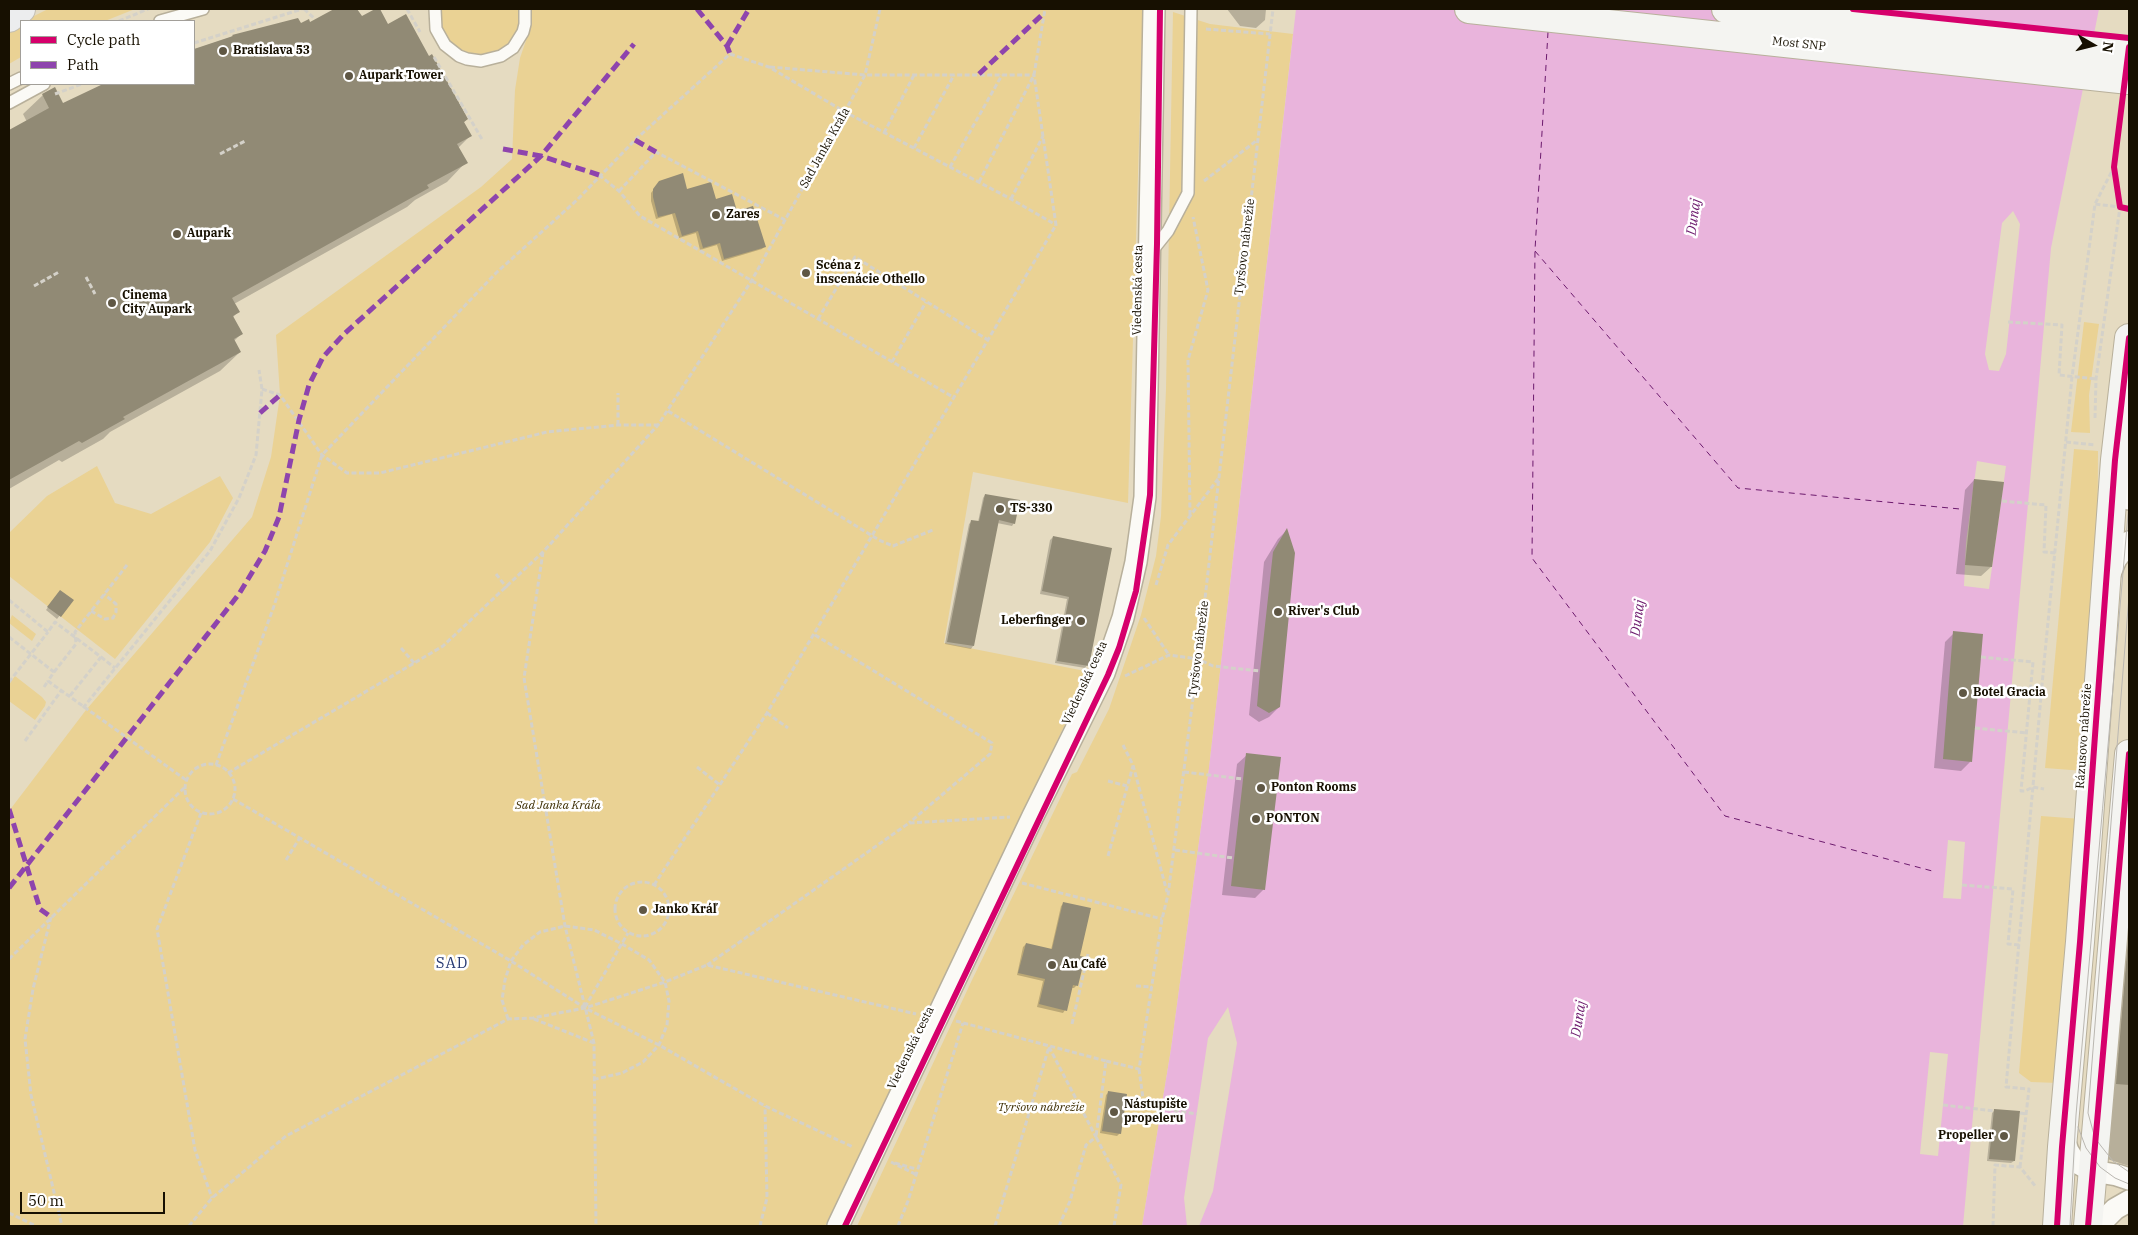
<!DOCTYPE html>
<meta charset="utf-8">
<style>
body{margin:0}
#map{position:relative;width:2138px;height:1235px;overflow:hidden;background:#e5dbc1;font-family:"IBM Plex Serif",serif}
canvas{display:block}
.frame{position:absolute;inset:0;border:10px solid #171001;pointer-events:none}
.legend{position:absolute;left:20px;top:20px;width:175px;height:65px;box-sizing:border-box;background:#fff;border:1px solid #a29f99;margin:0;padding:6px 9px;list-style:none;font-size:15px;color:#171001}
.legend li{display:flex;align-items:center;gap:10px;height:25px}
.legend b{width:25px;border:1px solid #a29f99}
.north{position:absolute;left:2068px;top:20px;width:50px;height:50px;-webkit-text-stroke:4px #fff;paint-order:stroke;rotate:98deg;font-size:14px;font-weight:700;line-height:20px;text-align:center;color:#171001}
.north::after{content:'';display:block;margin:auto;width:18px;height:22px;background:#171001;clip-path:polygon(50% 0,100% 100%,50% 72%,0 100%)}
.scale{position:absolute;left:20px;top:1192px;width:145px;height:22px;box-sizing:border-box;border:2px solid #171001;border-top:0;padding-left:6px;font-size:15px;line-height:18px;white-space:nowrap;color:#171001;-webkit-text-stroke:4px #fff;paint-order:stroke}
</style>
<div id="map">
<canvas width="2138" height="1235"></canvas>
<div class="frame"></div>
<ul class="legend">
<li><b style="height:6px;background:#d6006c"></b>Cycle path</li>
<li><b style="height:6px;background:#8e44ad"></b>Path</li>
</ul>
<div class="north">N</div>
<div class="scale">50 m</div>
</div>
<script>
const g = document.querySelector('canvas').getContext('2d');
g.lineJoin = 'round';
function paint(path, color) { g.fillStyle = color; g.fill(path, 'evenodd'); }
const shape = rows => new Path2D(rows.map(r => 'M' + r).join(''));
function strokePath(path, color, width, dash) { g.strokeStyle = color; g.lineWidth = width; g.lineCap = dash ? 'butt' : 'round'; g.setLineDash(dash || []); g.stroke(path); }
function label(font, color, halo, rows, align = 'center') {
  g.font = font + ' "IBM Plex Serif",serif'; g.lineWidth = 5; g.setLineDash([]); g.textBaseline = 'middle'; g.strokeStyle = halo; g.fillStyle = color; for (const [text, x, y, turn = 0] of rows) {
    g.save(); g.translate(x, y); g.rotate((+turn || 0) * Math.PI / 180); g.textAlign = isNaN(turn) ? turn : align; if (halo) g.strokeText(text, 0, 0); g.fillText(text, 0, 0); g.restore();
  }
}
paint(shape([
 [48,9,135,9,105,21,24,21],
 [439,9,521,9,519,32,511,43,501,52,487,57,461,53,449,45,442,33],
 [531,9,1143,9,1128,503,973,472,944,643,1090,672,825,1226,9,1226,9,811,86,710,252,517,271,457,280,395,276,335,481,187,512,159,515,90,520,58,532,23],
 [1173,12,1210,24,1293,34,1209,768,1171,1049,1142,1226,857,1226,972,980,1072,774,1077,772,1109,709,1141,615,1156,556,1161,516,1166,389],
 [21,22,21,57,9,64,9,29],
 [2084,322,2099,324,2089,395,2090,433,2071,432],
 [2074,449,2098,451,2097,605,2084,771,2045,768],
 [97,466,115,503,151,514,220,476,233,498,210,542,115,659,9,576,9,533,47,496],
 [12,615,36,634,32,641,9,623],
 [15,676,42,697,46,702,45,706,35,720,9,701,9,684],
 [2041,816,2081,819,2058,1083,2031,1082,2019,1073]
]), '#ead294');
paint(shape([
 [1296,9,2099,9,2051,248,1963,1226,1142,1226,1171,1049,1209,768]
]), '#e9b4dc');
paint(shape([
 [2013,211,2020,224,2006,354,1999,371,1989,370,1985,354,2002,223],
 [1977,461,2006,466,1989,589,1964,586,1966,542],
 [1948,840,1965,842,1961,899,1943,898],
 [1228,1007,1237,1043,1213,1191,1199,1226,1187,1226,1184,1198,1208,1038],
 [1930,1052,1948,1054,1938,1156,1920,1154]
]), '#e5dbc1');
paint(shape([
 [337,9,356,9,361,18,378,9,388,26,428,57,467,119,463,123,470,136,458,148,466,162,447,182,415,200,407,207,234,304,238,312,232,318,241,334,234,341,240,352,220,371,110,432,103,439,62,462,59,460,9,489,9,132,27,122,23,114,43,95,62,104,109,84,194,84,194,51,230,39,232,36,298,20,301,25,310,24],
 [1227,9,1266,9,1265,20,1256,28,1240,26],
 [657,185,686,191,715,201,736,212,764,247,762,249,722,261,717,245,700,250,696,233,679,238,672,214,656,219,651,201,651,193],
 [1974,480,1991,567,1981,576,1956,574,1965,490],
 [985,495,1014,523,1012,526,997,523,973,646,971,649,945,644,969,524,972,521,978,522,983,498],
 [1287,530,1279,707,1269,717,1259,722,1249,715,1264,562,1278,539],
 [1053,537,1110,549,1087,665,1085,668,1055,663,1067,599,1040,594,1050,540],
 [58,594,72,600,57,619,46,610],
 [1954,633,1970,762,1961,771,1934,768,1945,642],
 [1247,755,1264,889,1255,898,1222,895,1237,764],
 [2129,837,2129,1166,2104,1158],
 [1064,903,1078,957,1083,958,1076,986,1074,988,1071,988,1065,1010,1063,1013,1037,1007,1043,981,1017,975,1023,947,1026,944,1051,950,1061,906],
 [1108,1093,1120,1133,1117,1136,1100,1133,1106,1095],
 [1994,1111,2014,1161,2011,1163,1987,1161,1992,1113]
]), '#0003');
strokePath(shape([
 [1548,32,1535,250,1532,558,1725,816,1936,872],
 [1535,251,1738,488,1960,509]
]), '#6c1a6d', 1, [6, 5]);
paint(shape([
 [334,9,357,9,362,16,375,9,380,9,388,24,406,14,429,56,432,54,468,119,464,122,472,136,457,144,468,163,427,185,429,188,232,298,240,312,233,316,243,334,234,339,241,352,123,417,125,419,82,443,79,441,9,480,9,130,49,108,42,94,55,87,63,103,103,84,194,84,194,49,233,36,232,35,298,18,301,23,309,19,310,22],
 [683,173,687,189,711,182,716,199,732,194,737,211,753,206,766,247,724,259,720,243,703,248,698,231,682,236,675,213,658,217,653,197,653,189,659,181],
 [1974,479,2004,482,1992,567,1965,565],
 [985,494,1020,500,1015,524,999,520,974,646,947,642,971,520,979,521],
 [1287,528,1295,553,1280,707,1269,713,1257,706,1260,671,1273,552],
 [1053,536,1112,548,1089,666,1057,661,1069,597,1042,591],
 [60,590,74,600,61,617,47,607],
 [1953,631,1983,634,1972,762,1943,759],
 [1246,753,1281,757,1265,890,1231,886],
 [1063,902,1091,908,1080,956,1085,957,1078,986,1073,985,1067,1011,1039,1004,1045,979,1018,973,1026,943,1052,949],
 [2128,941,2129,941,2129,1085,2116,1084],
 [1108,1091,1127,1094,1121,1134,1102,1131],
 [1994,1109,2020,1111,2015,1161,1989,1159]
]), '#918a75');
const lane = shape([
 [435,9,436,29,445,45,459,56,467,59,481,61,501,56,513,48,523,32,525,24,525,9],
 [160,21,203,9],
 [9,84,21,78],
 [9,103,44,84],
 [1152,251,1168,231,1188,193,1191,9]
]);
const street = shape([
 [2117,465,2129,499],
 [2109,576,2116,559,2129,542],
 [2063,1137,2068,1151,2074,1161,2092,1171,2117,1175,2129,1179],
 [838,1226,1033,816,1104,673,1123,618,1136,562,1145,497,1154,9],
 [2098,1226,2115,1209,2129,1201]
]);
const secondary = shape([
 [1469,9,2129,80],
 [1726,9,2129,52],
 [2057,1226,2062,1147,2080,942,2115,460,2129,338],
 [2088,1226,2129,754]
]);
const primary = shape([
 [9,18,21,9]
]);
strokePath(lane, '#b8b09b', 14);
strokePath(street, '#b8b09b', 24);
strokePath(secondary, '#b8b09b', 30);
strokePath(primary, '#c3beb1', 30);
strokePath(shape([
 [304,9,315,19],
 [407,9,420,32],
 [119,21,148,9],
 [1206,29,1270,34],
 [194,43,302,9],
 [434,57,483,141],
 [770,67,865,75,1034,75],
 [55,94,82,84],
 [884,133,914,75],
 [914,148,954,75],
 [220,154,245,141],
 [950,167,1002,75],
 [599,175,619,191,640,216,953,397],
 [1204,181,1256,141],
 [979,182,1034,75,1045,9],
 [619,191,656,152,785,220],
 [1011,199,1043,136],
 [86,277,95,294],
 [34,286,59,272],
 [818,319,855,257,988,340],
 [2008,322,2062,325,2059,375,2096,379],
 [892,362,926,302],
 [262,389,280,395,322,455,347,473,380,473,547,432,618,425,658,425],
 [668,411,879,540,893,546,933,530],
 [2095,418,2096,379,2120,207,2095,204],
 [618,425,618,393],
 [2066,442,2095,445],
 [2002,501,2046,505,2044,552,2055,553],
 [1190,515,1188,360,1208,290,1193,217],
 [543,552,524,678,565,926,594,1043,596,1226],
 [496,574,507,588],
 [1156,585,1168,545,1218,479],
 [9,600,48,632,55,622,101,657,69,697],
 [91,611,105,619,113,618,116,612,116,604,104,594],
 [1144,618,1169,655],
 [815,635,992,743,990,754,909,823],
 [9,637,54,672,48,681,186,780],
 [401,648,415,664],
 [101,657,115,668],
 [1981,657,2033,662,2021,791,2025,791,2033,787,2044,789],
 [54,672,76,644,75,632,127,565],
 [1125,676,1169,655,1198,659,1213,666,1260,671],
 [9,682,48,632],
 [44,687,48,681],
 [83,708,210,551,239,498,256,455,262,389,259,370],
 [767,713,788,728],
 [1975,728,2027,733],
 [25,741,61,691],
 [1123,745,1133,765,1167,892],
 '185 789a25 25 0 1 1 50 0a25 25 0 1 1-50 0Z',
 [216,765,274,606,322,455,496,273,577,200,635,140,730,54,769,67,845,112,1011,199,1056,225],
 [697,767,720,785],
 [1184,772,1243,779],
 [228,773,443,646,544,551,658,425,752,280,865,75,880,9],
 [1108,781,1127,786],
 [233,799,511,961,585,1008,659,1045,765,1106,853,1147],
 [201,813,157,929,195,1150,212,1198],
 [1175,850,1233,858],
 [1108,856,1133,766],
 [286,860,299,839],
 '615 909a27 27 0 1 1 54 0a27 27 0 1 1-54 0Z',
 [1022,883,1162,919],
 [654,885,767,713,1056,225,1034,75],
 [1962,885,2013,889,2008,944,2019,945],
 [51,917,33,989,25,1039,31,1095,62,1226],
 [9,959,184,788],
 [707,965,909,823,1010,817],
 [1136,986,1152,987],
 [585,1007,628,933],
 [508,1019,502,1000,505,980,511,961,523,945,540,932,565,926,594,930,622,944,649,960,665,982,669,1001,667,1025,659,1045,643,1062,622,1073,596,1079],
 [534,1019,594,1043],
 [956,1021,1106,1061],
 [1072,1024,1088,954],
 [1049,1047,1096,1137,1086,1145,1070,1201,1059,1226],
 [1139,1069,1144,1106,1197,1114],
 [1943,1105,1994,1111],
 [2020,1113,2026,1114],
 [891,1162,915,1174],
 [895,1163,916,1169],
 [2020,1167,2029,1089,2006,1087,2044,663,2072,377,2095,204,2114,167],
 [9,1213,36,1226],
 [189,1226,212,1198,286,1136,508,1019,533,1018,585,1008,665,982,707,965,916,1014],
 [760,1226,767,1198,765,1106],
 [898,1226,908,1201,963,1023],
 [995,1226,1049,1047],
 [1114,1226,1121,1185,1096,1137,1106,1061,1139,1069,1162,919,1168,895,1198,659,1273,9],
 [1993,1226,1995,1165,2020,1167,2036,1187]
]), '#d4d1c9', 3, [5, 2.5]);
strokePath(lane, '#fbfaf6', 11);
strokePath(street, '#fbfaf6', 21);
strokePath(secondary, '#f4f4f1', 28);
strokePath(primary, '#ecedee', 28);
strokePath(shape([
 [2129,596,2088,1113,2095,1138,2101,1146,2113,1161,2129,1172],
 [2078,1127,2086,1148,2100,1167,2115,1178,2129,1184],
 [2070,1226,2076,1115,2129,503]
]), '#bab7b1', 1);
strokePath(shape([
 [697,9,727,46,730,54],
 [727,46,749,9],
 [979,74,1044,13],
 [635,140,656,152],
 [503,149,541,156,599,175],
 [260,413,280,395],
 [9,809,40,909,51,917],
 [9,888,239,594,265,551,279,517,299,420,309,385,323,357,344,334,541,156,634,44]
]), '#8e44ad', 5, [10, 5]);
strokePath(shape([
 [1853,9,2129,38],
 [2129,47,2114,167,2120,207,2129,209],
 [845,1226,1108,675,1119,648,1136,591,1150,495,1157,244,1160,9],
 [2057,1226,2062,1147,2080,942,2115,460,2129,338],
 [2088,1226,2129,754]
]), '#d6006c', 6);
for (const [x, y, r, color] of [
 [223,51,5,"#5f5744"],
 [349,76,5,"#5f5744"],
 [716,215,5,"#5f5744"],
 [177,234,5,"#5f5744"],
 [806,273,5,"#5f5744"],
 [112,303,5,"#5f5744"],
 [1000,509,5,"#5f5744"],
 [1278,612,5,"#5f5744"],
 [1081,621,5,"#5f5744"],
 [1963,693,5,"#5f5744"],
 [1261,788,5,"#5f5744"],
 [1256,819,5,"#5f5744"],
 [643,910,5,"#5f5744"],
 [1052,965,5,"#5f5744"],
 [1114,1112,5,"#5f5744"],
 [2004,1136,5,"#5f5744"]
]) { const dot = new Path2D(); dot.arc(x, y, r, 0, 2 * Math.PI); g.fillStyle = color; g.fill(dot); strokePath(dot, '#fff', 2); }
label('12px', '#171001', '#fff', [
 ["Most SNP",1799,44,6],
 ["Sad Janka Kráľa",825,148,-61],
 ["Tyršovo nábrežie",1245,247,-83],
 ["Viedenská cesta",1138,290,-89],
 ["Tyršovo nábrežie",1199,649,-83],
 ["Viedenská cesta",1085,683,-65],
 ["Rázusovo nábrežie",2084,736,-86],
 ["Viedenská cesta",911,1048,-64]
]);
label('bold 12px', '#171001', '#fff', [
 ["Bratislava 53",233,51],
 ["Aupark Tower",359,76],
 ["Zares",726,215],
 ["Aupark",187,234],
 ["Scéna z",816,266],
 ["inscenácie Othello",816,280],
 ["Cinema",122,296],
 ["City Aupark",122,310],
 ["TS-330",1010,509],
 ["River's Club",1288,612],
 ["Leberfinger",1071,621,"right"],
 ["Botel Gracia",1973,693],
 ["Ponton Rooms",1271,788],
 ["PONTON",1266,819],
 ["Janko Kráľ",653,910],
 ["Au Café",1062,965],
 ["Nástupište",1124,1105],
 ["propeleru",1124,1119],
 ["Propeller",1994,1136,"right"]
], 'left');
label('italic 12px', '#3e2f04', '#fff', [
 ["Sad Janka Kráľa",558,806],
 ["Tyršovo nábrežie",1041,1108]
]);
label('italic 14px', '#6c1a6d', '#fff', [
 ["Dunaj",1694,217,-82],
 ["Dunaj",1638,618,-82],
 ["Dunaj",1579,1019,-81]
]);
g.letterSpacing = '1px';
label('15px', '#283a72', '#fff', [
 ["SAD",452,964]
]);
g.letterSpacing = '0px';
</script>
